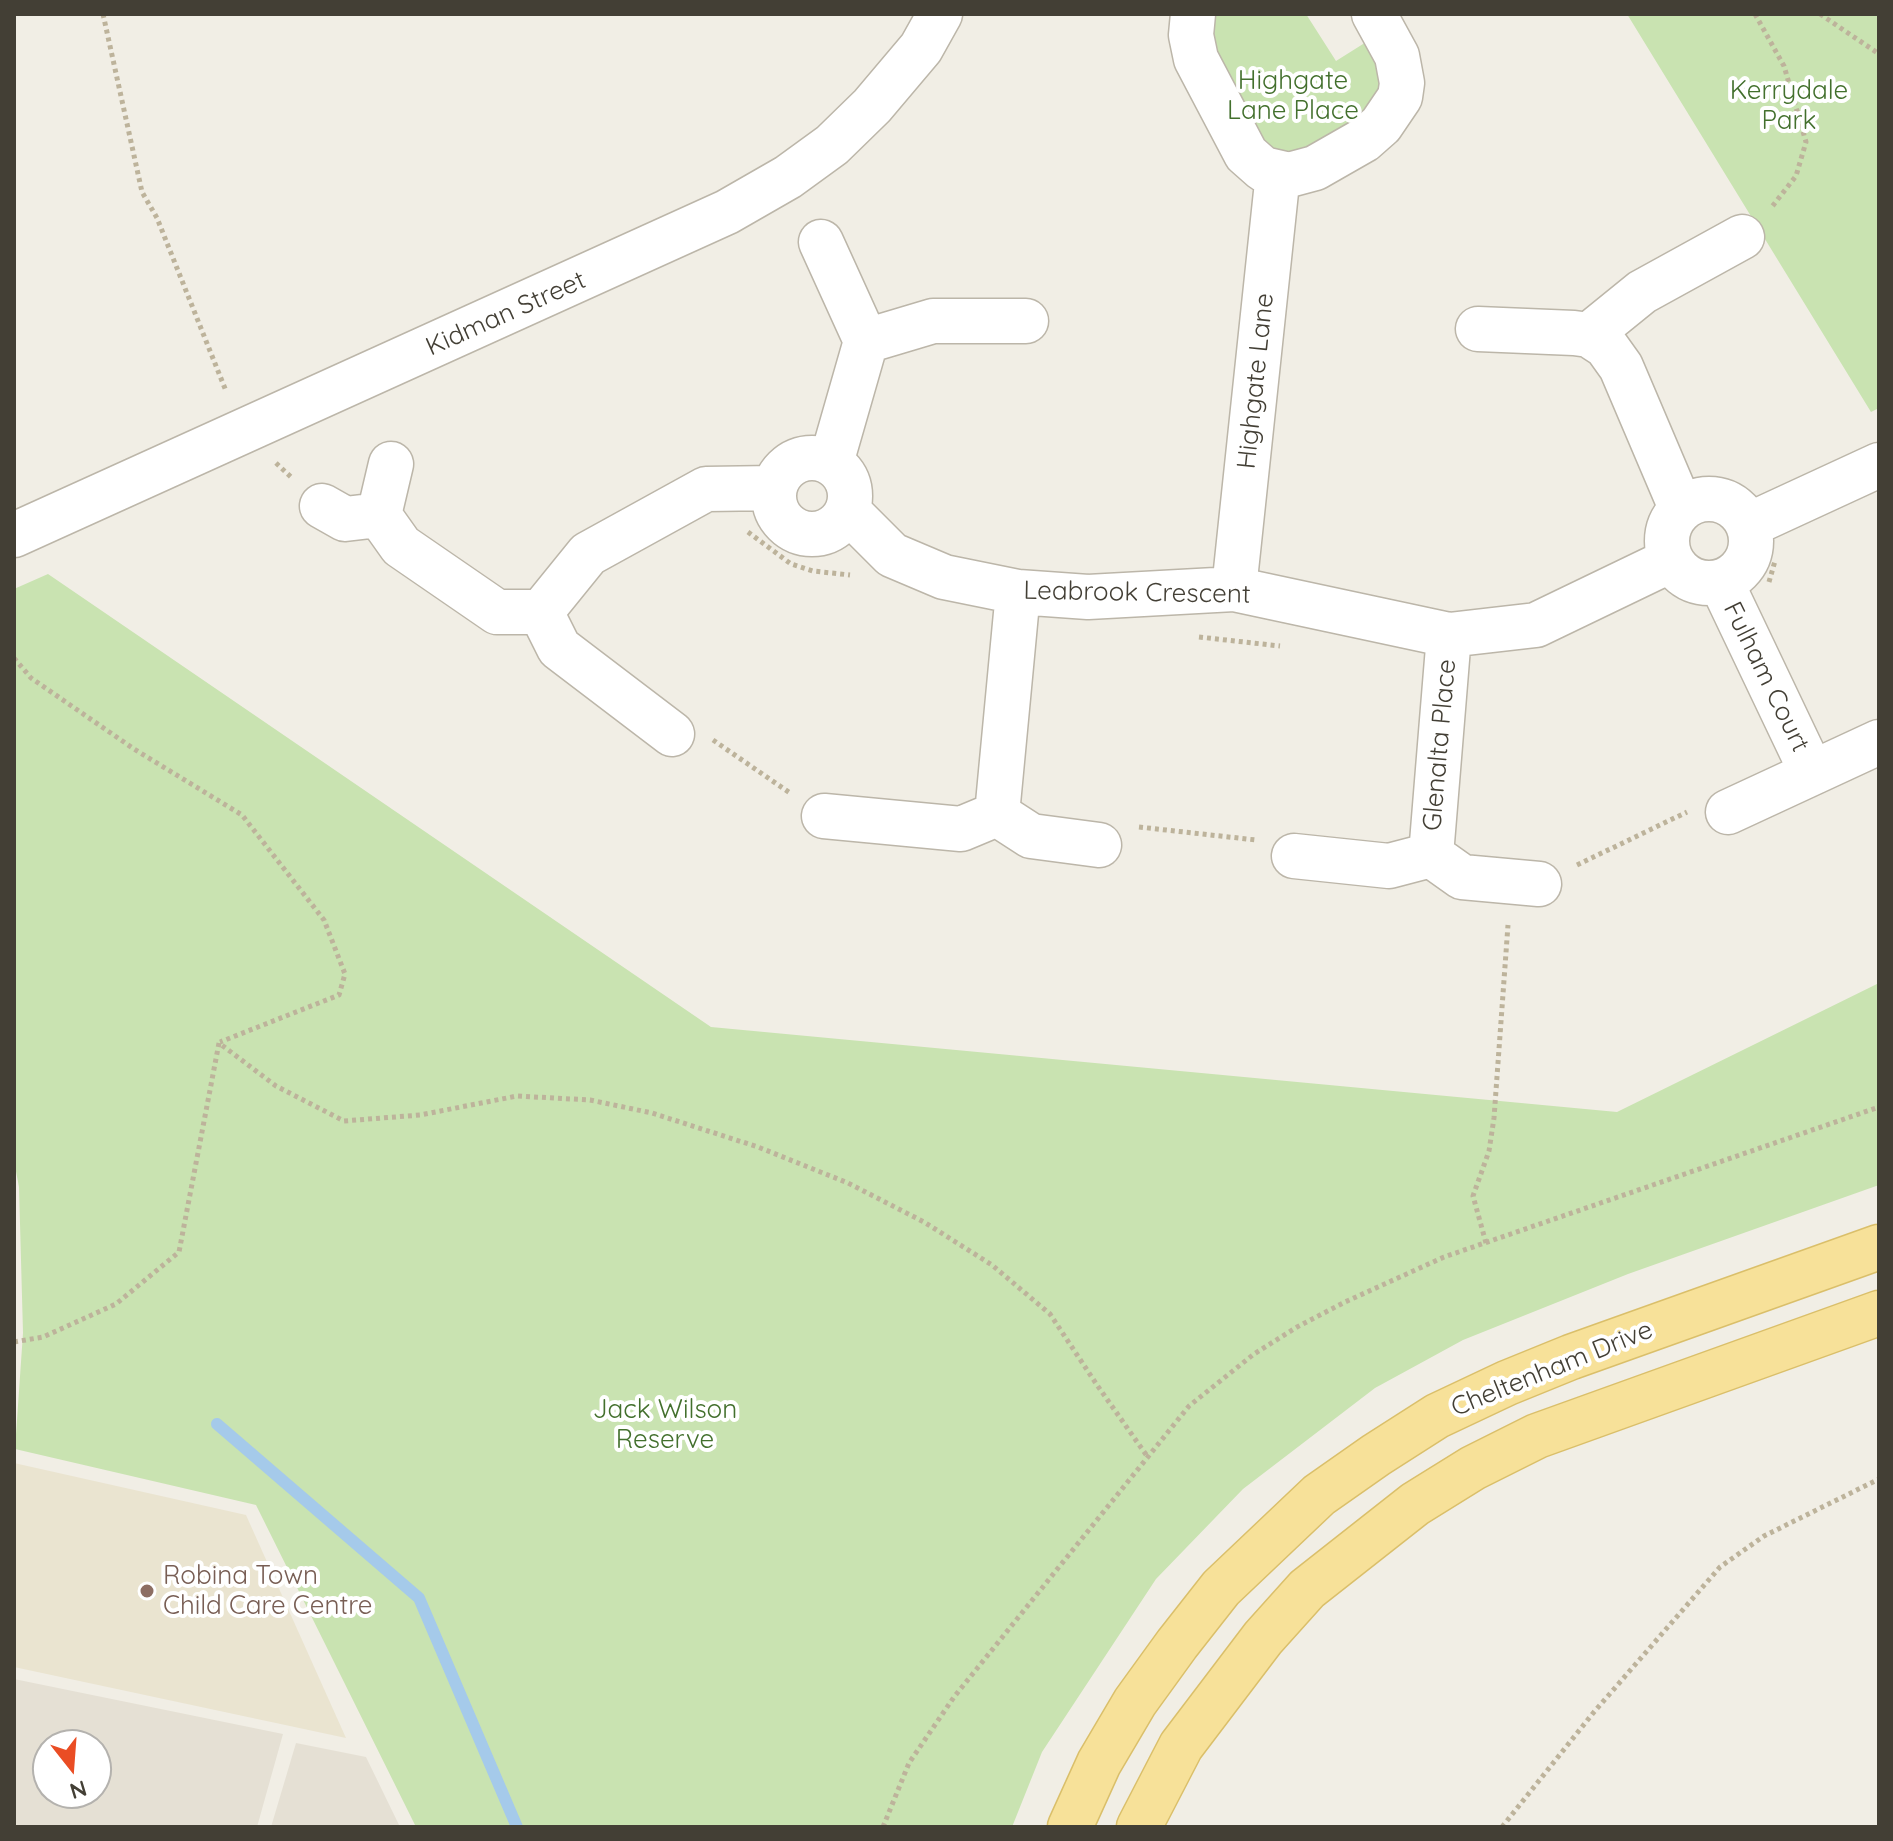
<!DOCTYPE html>
<style>
body{margin:0}
#map{position:relative;width:1893px;height:1841px;overflow:hidden;background:#f1eee5;font-family:Quicksand,sans-serif}
canvas{display:block}
.frame{position:absolute;inset:0;border:16px solid #433f35;pointer-events:none}
.north{position:absolute;left:32px;top:1729px;width:80px;height:80px;box-sizing:border-box;background:#fff;border:2px solid #b4b2ae;border-radius:50%;rotate:163deg;font-size:22px;font-weight:700;line-height:32px;text-align:center;color:#433f35}
.north::after{content:'';display:block;margin:auto;width:28px;height:36px;background:#ea4d24;clip-path:polygon(50% 0,100% 100%,50% 72%,0 100%)}
</style>
<div id="map">
<canvas width="1893" height="1841"></canvas>
<div class="frame"></div>
<div class="north">N</div>
</div>
<script>
const g = document.querySelector('canvas').getContext('2d');
g.lineJoin = 'round';
function paint(path, color) { g.fillStyle = color; g.fill(path, 'evenodd'); }
const shape = rows => new Path2D(rows.map(r => 'M' + r).join(''));
function strokePath(path, color, width, dash) { g.strokeStyle = color; g.lineWidth = width; g.lineCap = dash ? 'butt' : 'round'; g.setLineDash(dash || []); g.stroke(path); }
function label(font, color, halo, rows, align = 'center') {
  g.font = font + ' Quicksand,sans-serif'; g.lineWidth = 8; g.setLineDash([]); g.textBaseline = 'middle'; g.strokeStyle = halo; g.fillStyle = color; for (const [text, x, y, turn = 0] of rows) {
    g.save(); g.translate(x, y); g.rotate((+turn || 0) * Math.PI / 180); g.textAlign = isNaN(turn) ? turn : align; if (halo) g.strokeText(text, 0, 0); g.fillText(text, 0, 0); g.restore();
  }
}
paint(shape([
 [14,1679,283,1734,257,1827,14,1827],
 [48,1745,96,1745,96,1793,48,1793],
 [296,1743,366,1757,400,1827,271,1827]
]), '#e5e0d4');
paint(shape([
 [14,1463,246,1515,346,1738,14,1667]
]), '#eae4d0');
paint(shape([
 [1210,14,1306,14,1336,61,1371,39,1382,56,1379,105,1299,158,1266,153,1217,65],
 [1627,14,1879,14,1879,408,1871,412],
 [48,574,711,1027,1617,1112,1879,983,1879,1185,1628,1274,1463,1340,1375,1388,1243,1489,1156,1579,1042,1752,1012,1827,416,1827,256,1505,15,1449,23,1333,19,1187,14,1161,14,589]
]), '#c9e3b1');
strokePath(shape([
 [217,1424,419,1598,517,1827]
]), '#a5caea', 12);
const minor = shape([
 [1193,14,1191,35,1196,59,1246,154,1263,169,1289,175,1315,168,1364,140,1381,125,1400,97,1402,83,1397,56,1374,14],
 [821,242,866,341,831,463],
 [1478,329,1574,333,1589,335,1606,346,1621,367,1681,508],
 [1589,335,1642,292,1742,237],
 [866,341,933,321,1026,321],
 '774 496a38 38 0 1 1 76 0a38 38 0 1 1-76 0Z',
 '1667 541a42 42 0 1 1 84 0a42 42 0 1 1-84 0Z',
 [322,506,345,519,379,515,391,464],
 [848,511,892,555,944,577,1018,592,1088,597,1234,589,1449,635,1536,625,1671,560],
 [379,515,401,546,497,612,541,612,559,648,672,734],
 [1749,525,1879,465],
 [14,535,727,212,788,177,832,145,872,106,921,48,940,14],
 [1721,582,1812,773],
 [1234,589,1278,173],
 [541,612,588,554,706,489,774,488],
 [1728,812,1879,742],
 [997,814,1018,592],
 [824,816,961,829,997,814,1031,836,1099,845],
 [1431,855,1449,635],
 [1294,856,1389,866,1431,855,1462,877,1539,884]
]);
const major = shape([
 [1070,1827,1099,1763,1135,1702,1177,1644,1221,1588,1319,1495,1376,1455,1437,1416,1507,1383,1571,1357,1879,1247],
 [1139,1827,1181,1746,1263,1638,1307,1589,1415,1504,1473,1468,1537,1436,1879,1313]
]);
strokePath(minor, '#bcb6a9', 47);
strokePath(major, '#dabf6a', 47);
strokePath(shape([
 [103,14,142,192,157,218,226,391],
 [1755,14,1784,66,1806,142,1796,176,1771,208],
 [1820,14,1879,54],
 [276,463,292,478],
 [748,532,791,564,813,571,850,575],
 [1769,582,1775,561],
 [1199,637,1280,646],
 [14,658,31,678,134,749,242,815,324,920,345,974,339,995,220,1042],
 [713,740,790,793],
 [1139,827,1256,840],
 [1577,865,1687,812],
 [1486,1243,1473,1196,1489,1151,1494,1118,1508,925],
 [14,1342,43,1337,116,1304,179,1252,219,1043,276,1086,344,1121,420,1115,517,1096,590,1100,652,1113,758,1147,848,1183,924,1222,992,1265,1050,1314,1097,1385,1147,1456],
 [883,1827,909,1763,954,1697,1189,1406,1254,1354,1297,1327,1345,1302,1444,1257,1879,1107],
 [1502,1827,1594,1712,1720,1567,1764,1536,1879,1479]
]), '#bdb39b', 5, [4, 4]);
strokePath(minor, '#fff', 44);
strokePath(major, '#f7e199', 44);
for (const [x, y, r, color] of [
 [147,1591,8,"#8d6e63"]
]) { const dot = new Path2D(); dot.arc(x, y, r, 0, 2 * Math.PI); g.fillStyle = color; g.fill(dot); strokePath(dot, '#fff', 3); }
label('26px', '#43702d', '#fff', [
 ["Highgate",1293,81],
 ["Lane Place",1293,111],
 ["Kerrydale",1789,91],
 ["Park",1789,121],
 ["Jack Wilson",665,1410],
 ["Reserve",665,1440]
]);
label('26px', '#433f35', '#fff', [
 ["Kidman Street",506,314,-24],
 ["Highgate Lane",1256,381,-84],
 ["Leabrook Crescent",1137,593,1],
 ["Fulham Court",1766,677,64],
 ["Glenalta Place",1440,745,-85],
 ["Cheltenham Drive",1552,1369,-22]
]);
label('26px', '#785e54', '#fff', [
 ["Robina Town",163,1576],
 ["Child Care Centre",163,1606]
], 'left');
</script>
